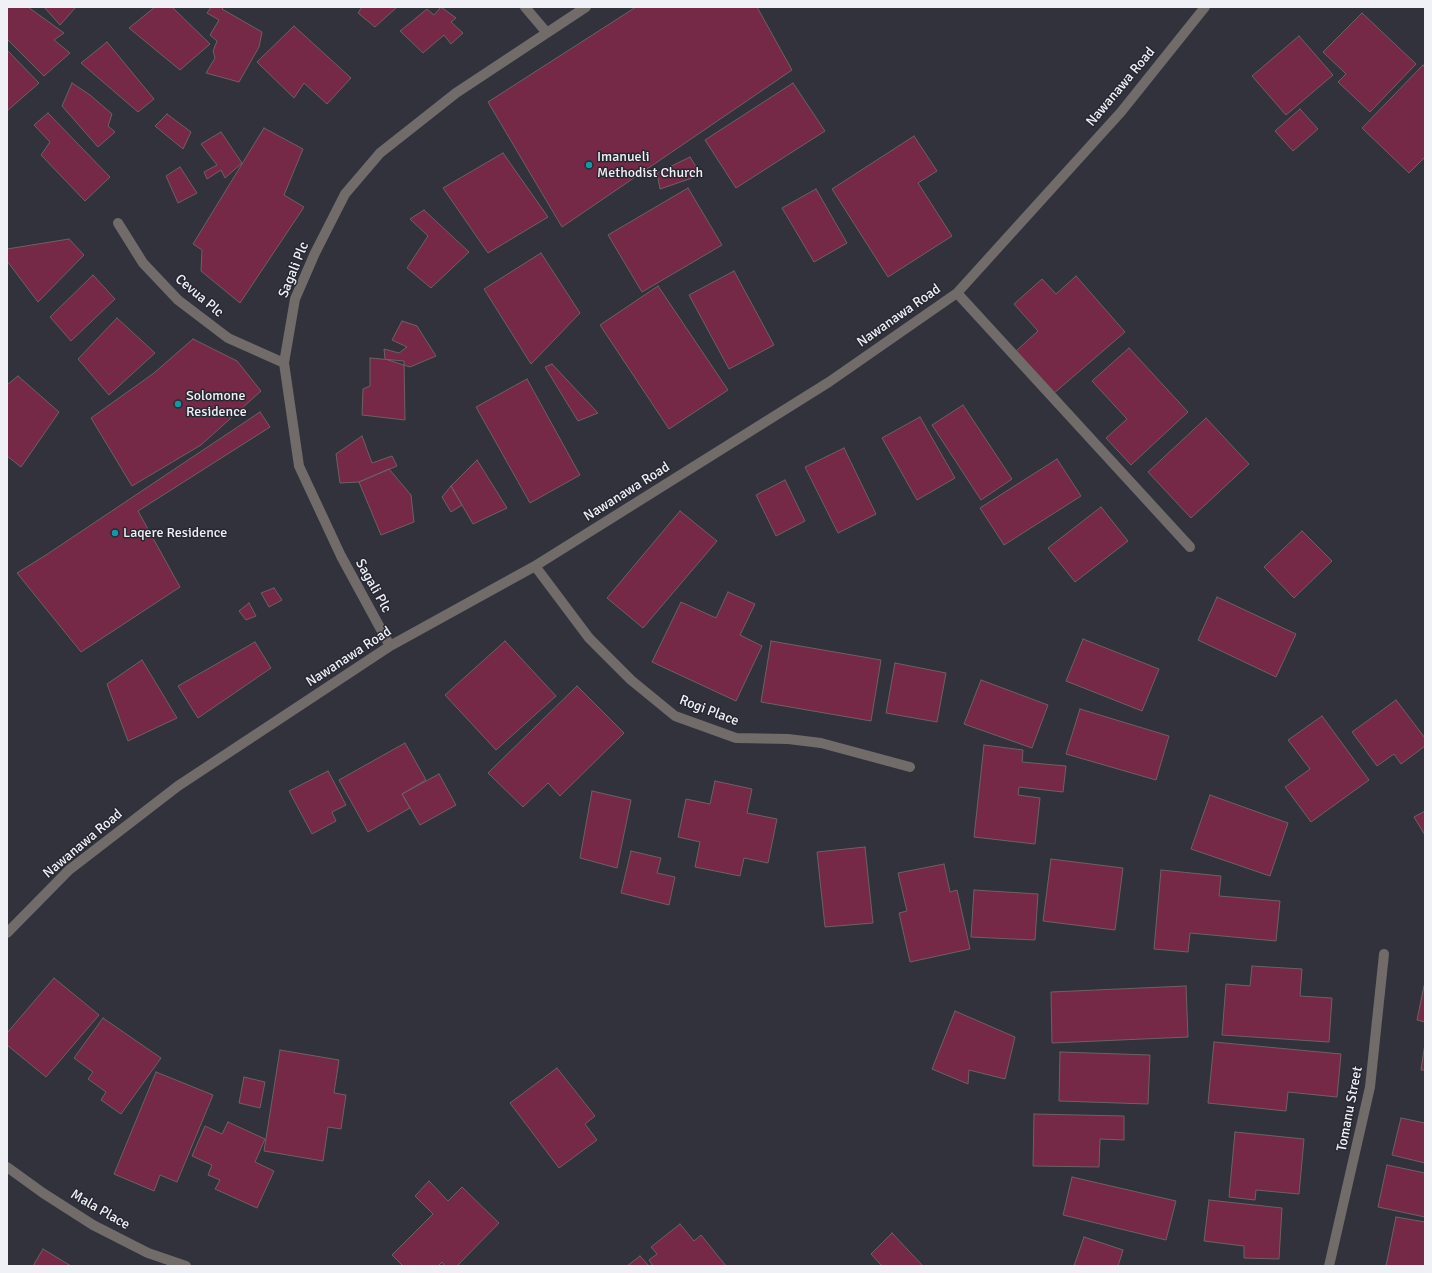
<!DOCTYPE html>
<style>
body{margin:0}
#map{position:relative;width:1432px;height:1273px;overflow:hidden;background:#31323c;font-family:Signika,sans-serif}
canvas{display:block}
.frame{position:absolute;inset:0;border:8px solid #f0f0f7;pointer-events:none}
</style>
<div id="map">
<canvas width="1432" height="1273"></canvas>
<div class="frame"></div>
</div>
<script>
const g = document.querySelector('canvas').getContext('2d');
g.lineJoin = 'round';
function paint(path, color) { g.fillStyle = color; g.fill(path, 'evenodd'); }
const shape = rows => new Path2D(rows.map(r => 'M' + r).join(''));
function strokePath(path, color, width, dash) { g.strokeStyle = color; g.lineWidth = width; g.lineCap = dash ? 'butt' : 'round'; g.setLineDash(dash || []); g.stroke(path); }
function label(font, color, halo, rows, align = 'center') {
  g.font = font + ' Signika,sans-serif'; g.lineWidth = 3; g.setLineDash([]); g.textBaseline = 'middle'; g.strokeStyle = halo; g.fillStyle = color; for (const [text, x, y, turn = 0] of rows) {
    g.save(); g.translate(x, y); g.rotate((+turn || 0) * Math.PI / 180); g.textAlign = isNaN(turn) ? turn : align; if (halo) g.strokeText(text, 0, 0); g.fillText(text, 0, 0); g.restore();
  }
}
const building = shape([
 [7,7,28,7,64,33,54,40,70,53,44,76,7,39,7,7],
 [44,7,76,7,60,25,44,7],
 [155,7,172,7,210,44,180,70,129,28,155,7],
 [211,7,224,7,222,9,262,32,259,47,239,82,206,73,215,58,213,51,217,41,210,35,219,20,207,13,211,7],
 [362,7,397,7,375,27,358,13,362,7],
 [441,7,456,18,451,22,463,33,451,44,444,35,423,53,400,31,427,9,434,15,441,7],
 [636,7,757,7,792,70,562,227,488,102,636,7],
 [1362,13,1416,64,1370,112,1338,82,1346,74,1323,52,1362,13],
 [294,26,351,78,327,104,304,83,294,98,257,62,294,26],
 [1299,36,1333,75,1286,115,1252,76,1299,36],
 [107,42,154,99,138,112,81,63,107,42],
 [7,50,39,83,7,111,7,50],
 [1423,65,1425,68,1425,157,1409,173,1362,128,1423,65],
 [72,83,90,95,112,114,108,126,115,132,98,147,62,106,72,83],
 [793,83,825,131,736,188,705,140,793,83],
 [1300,109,1318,129,1293,151,1275,131,1300,109],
 [48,113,110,177,85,201,41,155,50,142,34,125,48,113],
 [167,114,191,132,183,149,155,126,167,114],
 [264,128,303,149,284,195,304,207,240,303,201,271,202,250,193,244,264,128],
 [221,132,242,163,225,178,221,170,207,179,204,172,217,165,201,144,221,132],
 [914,136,937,171,918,183,952,236,888,277,832,189,914,136],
 [503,153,548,217,488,253,443,188,503,153],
 [690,157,701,175,660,189,657,173,690,157],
 [180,167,197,193,178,203,166,176,180,167],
 [688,188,722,245,642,292,608,235,688,188],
 [816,189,847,243,814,262,782,208,816,189],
 [424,210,469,252,431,288,407,268,428,236,410,219,424,210],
 [69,239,84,255,38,302,7,261,7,249,69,239],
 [541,253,580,313,531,364,484,289,541,253],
 [734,271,774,345,729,369,689,295,734,271],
 [93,275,115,299,71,341,50,317,93,275],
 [1076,276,1125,332,1053,394,1015,352,1038,331,1014,304,1042,279,1056,294,1076,276],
 [658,286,728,390,669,429,600,325,658,286],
 [117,318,155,353,109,395,78,359,117,318],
 [402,321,417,326,436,356,410,367,385,359,384,349,399,353,407,347,392,340,402,321],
 [193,339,237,361,261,391,201,445,132,486,91,418,154,373,193,339],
 [1129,348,1188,412,1131,465,1106,438,1127,419,1092,381,1129,348],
 [370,358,404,361,405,420,362,415,363,389,370,386,370,358],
 [552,364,598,413,578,421,545,367,552,364],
 [18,376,59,412,21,467,7,456,7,385,18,376],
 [527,379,580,475,530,503,476,407,527,379],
 [963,405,1012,479,981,500,932,425,963,405],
 [260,412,270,427,138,511,180,587,81,652,17,573,46,555,260,412],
 [920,417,955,478,917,500,882,438,920,417],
 [1206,418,1249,464,1191,518,1148,472,1206,418],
 [362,436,372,463,392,456,397,466,359,482,340,483,336,454,362,436],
 [844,448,876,514,838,533,805,467,844,448],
 [1057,459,1081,496,1004,545,980,508,1057,459],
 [477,460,507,508,473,524,451,486,477,460],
 [389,469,411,495,414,522,381,535,359,482,389,469],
 [785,480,805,521,776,536,756,495,785,480],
 [451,486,462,505,451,512,442,497,451,486],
 [1101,507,1128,541,1075,582,1048,548,1101,507],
 [680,511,717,541,643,628,607,598,680,511],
 [1302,531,1332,561,1294,598,1264,567,1302,531],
 [274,588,282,600,269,607,261,593,274,588],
 [728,592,755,604,740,635,762,646,736,701,652,662,681,602,716,618,728,592],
 [1217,597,1296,634,1276,677,1198,640,1217,597],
 [249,603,256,616,246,620,239,611,249,603],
 [1083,639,1159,669,1142,711,1066,681,1083,639],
 [505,641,556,696,496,750,445,695,505,641],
 [771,641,881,660,871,721,761,702,771,641],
 [255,642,271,668,198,718,178,686,255,642],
 [142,660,177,718,128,741,107,684,142,660],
 [895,663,946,673,937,722,886,713,895,663],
 [981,680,1048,705,1032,748,964,724,981,680],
 [577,686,624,733,560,796,548,783,523,807,488,773,577,686],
 [1396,700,1425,738,1425,746,1401,764,1394,754,1377,766,1352,732,1396,700],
 [1080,709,1169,736,1156,780,1066,754,1080,709],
 [1322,716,1369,780,1311,822,1285,787,1310,769,1288,740,1322,716],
 [405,743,426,780,402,794,410,808,368,832,339,780,405,743],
 [984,745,1023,750,1022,762,1066,766,1063,792,1019,787,1018,795,1040,798,1035,844,974,837,984,745],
 [328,771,346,805,332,812,336,821,312,834,289,791,328,771],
 [439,774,456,805,420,825,402,794,439,774],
 [715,781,752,789,747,813,777,819,768,863,744,858,740,876,695,867,700,842,678,837,686,799,710,804,715,781],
 [592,791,631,800,617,868,580,858,592,791],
 [1210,795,1288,823,1270,876,1191,849,1210,795],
 [1425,811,1425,835,1414,817,1425,811],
 [865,847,873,923,825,927,817,852,865,847],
 [631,851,661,858,657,873,675,877,669,905,621,893,631,851],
 [1051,859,1123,868,1115,930,1043,921,1051,859],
 [944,864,950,892,957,890,970,949,910,962,899,913,907,911,898,873,944,864],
 [1161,870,1221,876,1219,896,1280,901,1276,941,1190,933,1188,952,1154,949,1161,870],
 [974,890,1038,894,1035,940,971,937,974,890],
 [1252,966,1302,969,1300,996,1332,998,1329,1042,1222,1035,1226,984,1250,986,1252,966],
 [54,978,99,1015,46,1077,7,1045,7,1033,54,978],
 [1186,986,1188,1037,1052,1043,1051,992,1186,986],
 [1424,986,1425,986,1425,1022,1417,1020,1424,986],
 [955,1011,1015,1037,1005,1079,969,1070,968,1084,932,1069,955,1011],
 [103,1018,161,1058,121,1114,101,1100,106,1092,88,1079,93,1072,74,1058,103,1018],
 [1214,1042,1341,1054,1337,1097,1288,1092,1286,1111,1208,1103,1214,1042],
 [1425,1043,1425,1070,1421,1070,1425,1043],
 [280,1050,339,1060,334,1093,346,1095,341,1129,328,1127,323,1161,264,1151,280,1050],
 [1060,1052,1150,1055,1148,1104,1059,1101,1060,1052],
 [557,1068,595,1116,585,1124,597,1140,559,1168,510,1103,557,1068],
 [156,1072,213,1095,177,1182,160,1175,154,1191,114,1174,156,1072],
 [244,1077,265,1082,260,1108,239,1103,244,1077],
 [1034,1114,1124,1116,1124,1140,1100,1139,1099,1167,1033,1166,1034,1114],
 [1401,1118,1425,1123,1425,1163,1392,1155,1401,1118],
 [228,1122,265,1139,255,1162,274,1171,257,1208,215,1189,220,1180,208,1175,212,1165,192,1156,205,1126,222,1134,228,1122],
 [1235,1132,1304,1139,1299,1194,1256,1190,1255,1200,1229,1197,1235,1132],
 [1387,1165,1425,1173,1425,1217,1378,1207,1387,1165],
 [1072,1177,1176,1201,1166,1240,1063,1215,1072,1177],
 [429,1181,448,1201,462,1187,499,1223,457,1266,445,1266,442,1262,438,1266,403,1266,392,1255,433,1214,415,1196,429,1181],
 [1209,1200,1282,1208,1279,1259,1244,1258,1244,1246,1204,1241,1209,1200],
 [1396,1217,1425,1222,1425,1266,1386,1266,1396,1217],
 [680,1224,694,1241,701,1235,726,1266,653,1266,649,1260,657,1254,651,1247,680,1224],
 [892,1233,923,1266,882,1266,871,1254,892,1233],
 [1084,1237,1123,1250,1118,1266,1074,1266,1084,1237],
 [43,1249,71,1266,33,1266,43,1249],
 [640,1256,649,1266,627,1266,640,1256]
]);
paint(building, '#752947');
strokePath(building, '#6e6064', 1);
strokePath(shape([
 [525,7,547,33],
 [118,223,143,263,178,300,228,338,284,363],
 [957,293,1190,547],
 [535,566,589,638,631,680,675,716,736,738,788,739,821,743,910,767],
 [390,646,341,556,299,466,284,363,295,299,315,253,345,194,380,153,456,93,586,7],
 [7,933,69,870,178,786,390,646,535,566,829,382,957,293,1121,112,1205,7],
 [7,1167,43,1193,93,1225,148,1253,186,1266],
 [1329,1266,1370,1087,1384,954]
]), '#716b69', 10);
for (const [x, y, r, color] of [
 [589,165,4,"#0f9aa8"],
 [178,404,4,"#0f9aa8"],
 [115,533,4,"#0f9aa8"]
]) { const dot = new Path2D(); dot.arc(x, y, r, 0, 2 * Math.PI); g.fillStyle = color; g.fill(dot); strokePath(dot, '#282832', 1.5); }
label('14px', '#f0f0f7', '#282832', [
 ["Nawanawa Road",1121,87,-50],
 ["Sagali Plc",294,270,-68],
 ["Cevua Plc",199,296,40],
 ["Nawanawa Road",899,316,-35],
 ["Nawanawa Road",627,492,-32],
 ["Sagali Plc",373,586,61],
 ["Nawanawa Road",349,657,-33],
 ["Rogi Place",709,711,21],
 ["Nawanawa Road",83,844,-40],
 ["Tomanu Street",1350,1109,-79],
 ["Mala Place",100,1210,30]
]);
label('14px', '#f0f0f7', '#282832', [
 ["Imanueli",597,157],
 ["Methodist Church",597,173],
 ["Solomone",186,396],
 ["Residence",186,412],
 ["Laqere Residence",123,533]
], 'left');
</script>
